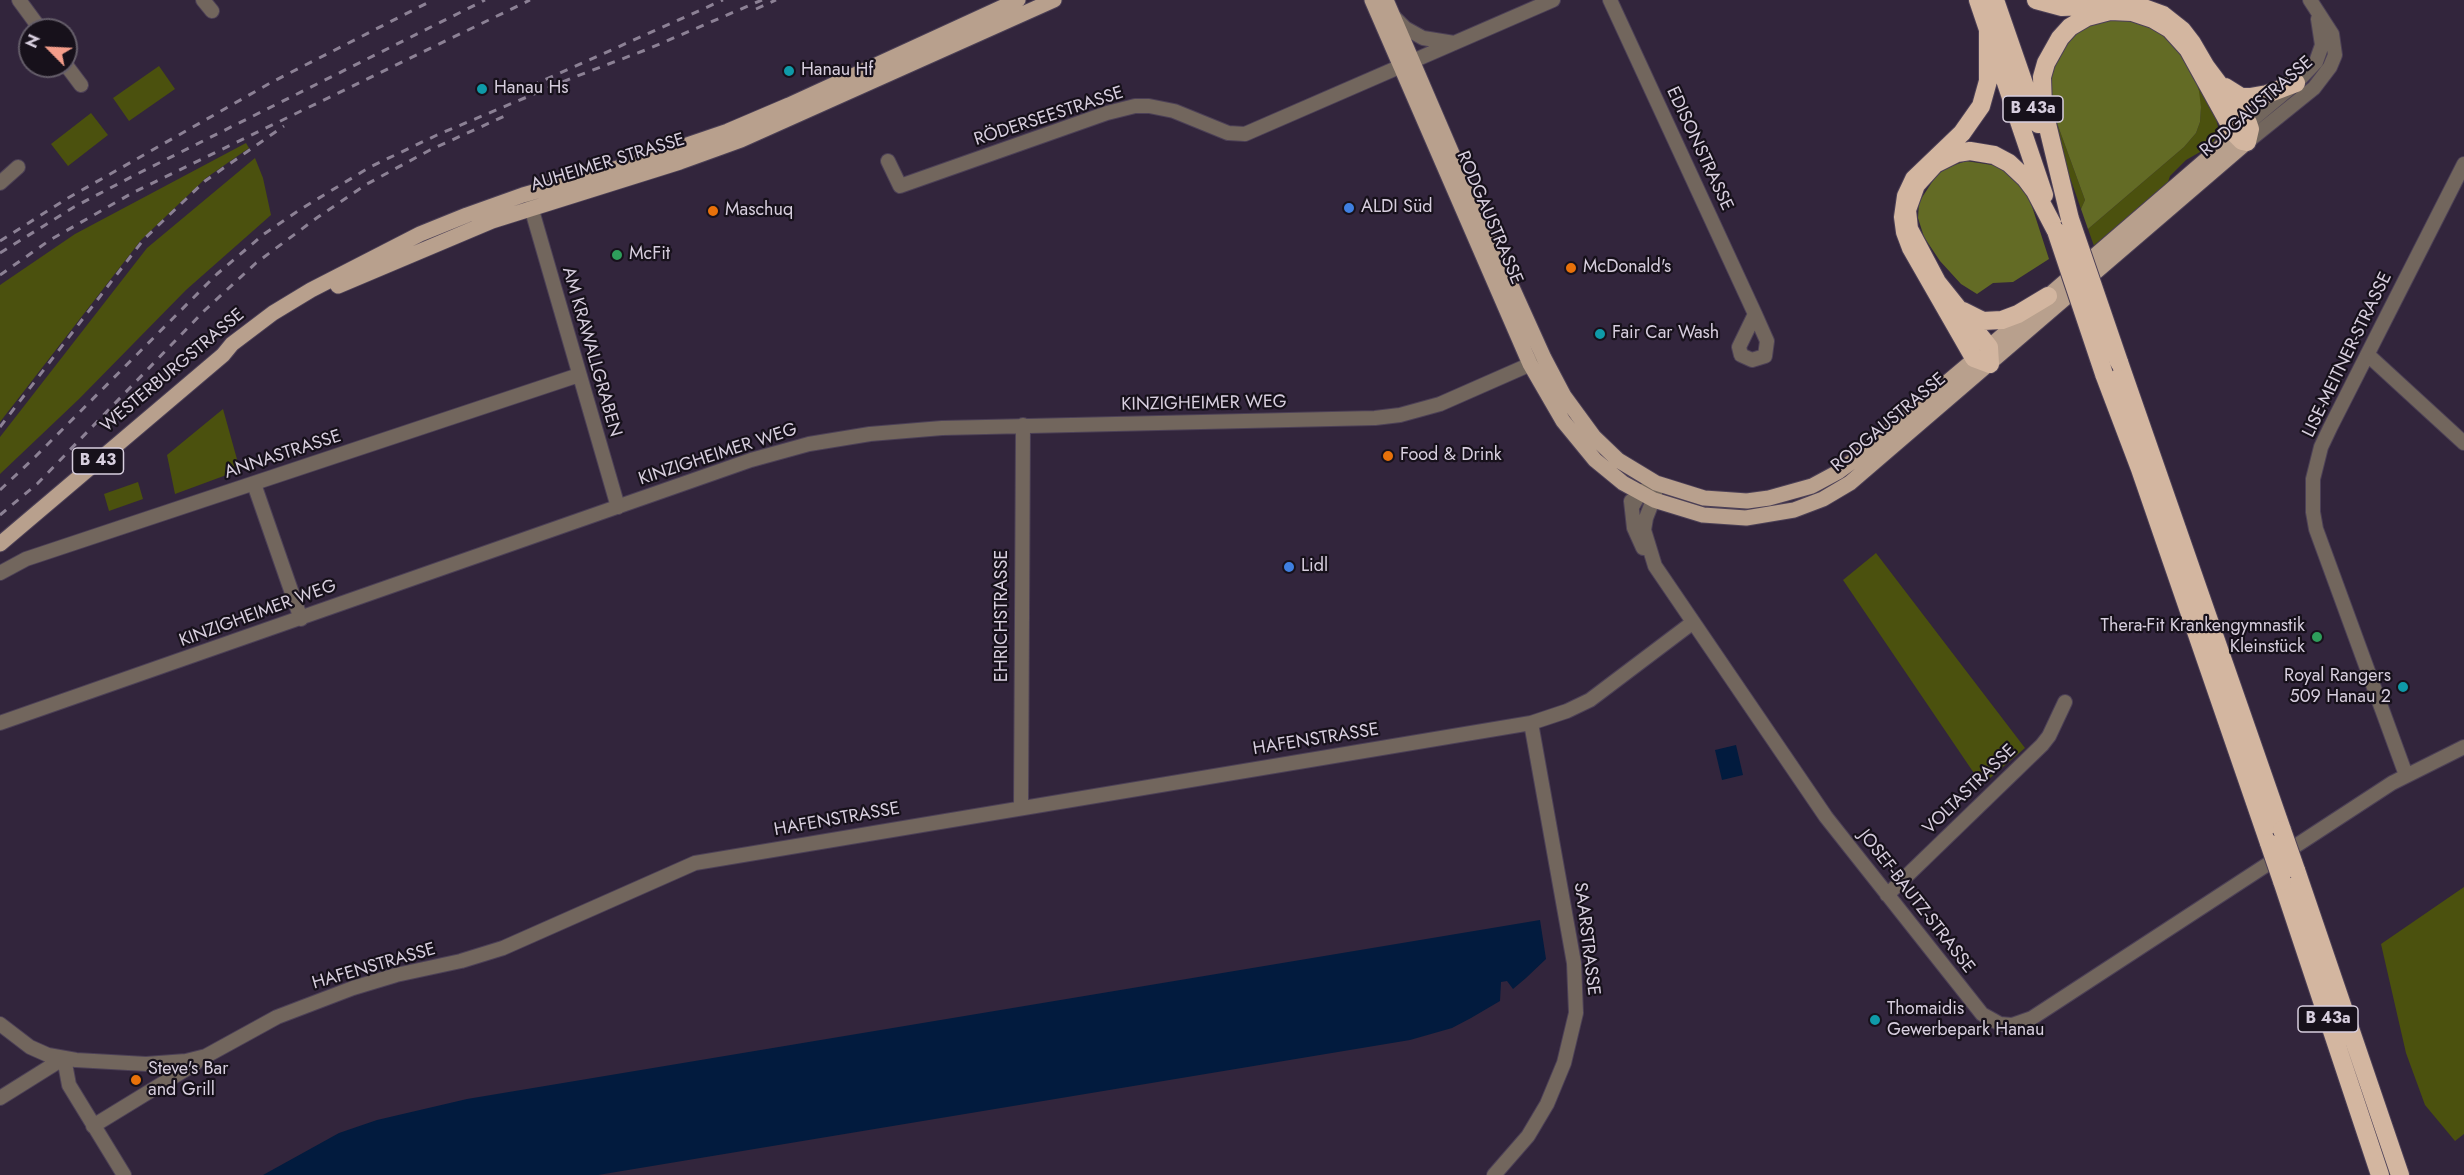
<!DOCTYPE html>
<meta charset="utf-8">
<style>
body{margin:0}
#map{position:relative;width:2464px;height:1175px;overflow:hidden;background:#32253c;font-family:Jost,sans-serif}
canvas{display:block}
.north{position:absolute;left:18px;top:18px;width:60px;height:60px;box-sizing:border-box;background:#17111b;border:2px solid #645d69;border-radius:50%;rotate:294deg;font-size:16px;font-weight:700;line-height:24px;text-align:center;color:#d7cede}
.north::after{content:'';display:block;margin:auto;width:21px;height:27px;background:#f49d8a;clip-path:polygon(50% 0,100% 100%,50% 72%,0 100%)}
</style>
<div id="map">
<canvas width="2464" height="1175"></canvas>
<div class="north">N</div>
</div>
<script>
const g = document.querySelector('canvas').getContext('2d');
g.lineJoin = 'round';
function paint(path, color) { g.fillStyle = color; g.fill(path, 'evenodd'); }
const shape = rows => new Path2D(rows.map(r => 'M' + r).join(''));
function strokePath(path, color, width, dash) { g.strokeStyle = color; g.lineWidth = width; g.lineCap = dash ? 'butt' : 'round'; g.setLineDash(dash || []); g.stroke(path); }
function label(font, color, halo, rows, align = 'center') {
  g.font = font + ' Jost,sans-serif'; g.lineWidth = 4.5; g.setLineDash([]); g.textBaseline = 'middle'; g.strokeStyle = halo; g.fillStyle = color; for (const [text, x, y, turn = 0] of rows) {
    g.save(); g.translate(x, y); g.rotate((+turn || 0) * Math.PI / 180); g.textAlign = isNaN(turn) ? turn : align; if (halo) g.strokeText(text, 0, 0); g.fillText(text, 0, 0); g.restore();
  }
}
paint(shape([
 [2116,13,2130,14,2151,21,2177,40,2198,75,2213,106,2219,131,2214,141,2207,148,2186,160,2170,176,2168,182,2094,246,2088,229,2184,147,2196,133,2200,122,2201,107,2194,76,2173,42,2161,31,2146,23,2115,17,2100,19,2083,27,2065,44,2053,65,2049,87,2057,123,2085,200,2081,209,2045,106,2045,76,2054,51,2073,30,2086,21],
 [159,66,175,89,129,121,113,98],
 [91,113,108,135,68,166,51,144],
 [246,143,249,148,206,178,141,240,0,422,0,285,75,234],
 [255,158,263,178,271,215,186,290,79,399,0,474,0,437,147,248],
 [223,409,240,470,175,494,167,455],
 [138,482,143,499,109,511,104,494],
 [1876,553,2025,748,1982,785,1843,580],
 [2464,887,2464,1134,2455,1141,2425,1105,2406,1053,2381,944]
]), '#4b510e');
paint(shape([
 [2116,17,2146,23,2173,42,2194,76,2199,91,2201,107,2200,122,2196,133,2184,147,2088,229,2081,209,2085,200,2057,123,2049,87,2053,65,2065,44,2083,27],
 [1966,161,1992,165,2005,170,2016,177,2028,194,2049,259,2013,282,1993,283,1977,294,1961,284,1940,261,1924,237,1918,218,1919,202,1936,176,1946,168]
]), '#636b25');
paint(shape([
 [1736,745,1743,775,1722,780,1715,750],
 [1540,920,1546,959,1526,978,1513,989,1507,981,1501,982,1500,1001,1471,1018,1452,1028,1410,1040,598,1175,263,1175,339,1133,377,1120,467,1099]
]), '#021b3e');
const minor = shape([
 [19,0,41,30],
 [203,0,212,11],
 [1610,0,1755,314,1767,341,1765,356,1752,360,1741,355,1739,347,1755,314],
 [1394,17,1405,28,1423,38,1454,43],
 [66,65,81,85],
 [2248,123,2296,83,2316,62,2322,45,2318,19],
 [2247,142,2314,88,2330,67,2335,55,2332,34,2310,0],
 [888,161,900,186,1107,113,1135,106,1149,106,1174,111,1228,133,1245,134,1553,0],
 [0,183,18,167],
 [531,207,618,507],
 [2368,355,2464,443],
 [254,484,301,619],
 [1631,501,1634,528,1643,548],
 [1632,507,1640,493,1656,483,1655,495,1646,518,1644,530,1655,566,1826,817,1982,1014,2000,1024,2012,1025,2032,1018,2392,783,2464,747],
 [0,573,26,559,579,375],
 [0,723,751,460,809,444,870,434,942,428,1375,418,1400,415,1440,404,1540,360],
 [2406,775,2316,529,2313,512,2313,479,2321,447,2330,428,2464,164],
 [1021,808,1023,425],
 [1887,895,2042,745,2049,736,2065,702],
 [0,1024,30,1047,48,1055,76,1060,146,1064,186,1061,206,1056,277,1017,353,988,396,975,461,961,503,948,695,863,1531,723,1567,711,1590,700,1692,623],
 [64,1058,69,1085,124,1175],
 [0,1098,64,1058],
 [93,1126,196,1063],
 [1494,1175,1528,1136,1547,1104,1564,1063,1576,1013,1574,963,1531,723]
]);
const major = shape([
 [1372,0,1530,364,1563,421,1595,460,1623,483,1654,500,1703,515,1746,518,1794,510,1823,499,1850,483,2247,142],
 [1386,0,1460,172,1544,358,1564,396,1594,437,1618,460,1656,483,1704,498,1747,501,1769,498,1812,486,1838,472,1857,458,1989,347,2244,127],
 [338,286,492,221,680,162,741,140,1054,0],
 [0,544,223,355,232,344,273,313,311,290,420,234,467,215,523,195,628,165,728,131,789,105,1018,0]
]);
const highway = shape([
 [1978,0,2044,195],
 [1995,0,2038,124],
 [2036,0,2062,7,2133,4,2163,15,2182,30,2192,43,2206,67,2248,123,2250,129,2247,142,2242,141,2235,134,2188,49,2170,29,2153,19,2132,12,2110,11,2087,17,2070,27,2060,38,2046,63,2042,77,2043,107,2070,219],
 [1988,26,1988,81,1981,106,1962,133,1914,179,1906,196,1903,217,1905,232,1911,248,1974,358,1990,364,1989,347,1937,282,1909,229,1907,210,1916,185,1935,164,1957,153,1970,151,1994,155,2009,163,2026,179,2035,191,2056,231],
 [2225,87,2241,97,2250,97,2267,94,2296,83],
 [1963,311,1983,321,2002,320,2018,314,2048,296],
 [2119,362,2282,830],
 [2104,374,2140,469,2269,843],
 [2296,870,2400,1175],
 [2282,881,2380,1175]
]);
strokePath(minor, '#4c4056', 16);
strokePath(major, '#4c4056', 17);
strokePath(highway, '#4c4056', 20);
strokePath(minor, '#72665d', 14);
strokePath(major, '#b8a08d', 15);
strokePath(highway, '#d3b6a0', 18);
strokePath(shape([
 [756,9,776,0],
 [531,86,723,0],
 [0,241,68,198,272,82,433,0],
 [0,253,74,207,135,175,485,0],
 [0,275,50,240,134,192,530,0],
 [0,427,144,239,205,181,284,126],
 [0,490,35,457,217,274,264,234,301,209,370,167,437,135,572,78,648,49,762,0],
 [0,515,37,484,205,310,256,263,318,217,367,184,430,150,509,114]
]), '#8c8195', 3, [8, 8]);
const highwayBridge = shape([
 [2070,219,2119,362],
 [2056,231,2104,374],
 [2282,830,2296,870],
 [2269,843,2282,881]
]);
strokePath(highwayBridge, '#4c4056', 20, []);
strokePath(highwayBridge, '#d3b6a0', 18);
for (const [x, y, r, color] of [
 [789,71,6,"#0f9aa8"],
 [482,89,6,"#0f9aa8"],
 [1349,208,6,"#3f7fe0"],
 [713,211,6,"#e8710a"],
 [617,255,6,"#2e9e5b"],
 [1571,268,6,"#e8710a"],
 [1600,334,6,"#0f9aa8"],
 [1388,456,6,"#e8710a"],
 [1289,567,6,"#3f7fe0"],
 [2317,637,6,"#2e9e5b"],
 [2403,687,6,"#0f9aa8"],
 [1875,1020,6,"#0f9aa8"],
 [136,1080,6,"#e8710a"]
]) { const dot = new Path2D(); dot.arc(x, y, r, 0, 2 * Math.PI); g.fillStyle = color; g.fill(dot); strokePath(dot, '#17111b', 2); }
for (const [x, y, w] of [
 [2033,109,60],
 [98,461,51],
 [2328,1019,60]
]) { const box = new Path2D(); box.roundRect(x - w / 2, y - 13, w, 26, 4.5); g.fillStyle = '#17111b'; g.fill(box); strokePath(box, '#d7cede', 1.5); }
label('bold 16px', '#d7cede', null, [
 ["B 43a",2033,109],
 ["B 43",98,461],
 ["B 43a",2328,1019]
]);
label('18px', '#d7cede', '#17111b', [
 ["Hanau Hf",801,71],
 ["Hanau Hs",494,89],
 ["ALDI Süd",1361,208],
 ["Maschuq",725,211],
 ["McFit",629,255],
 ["McDonald's",1583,268],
 ["Fair Car Wash",1612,334],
 ["Food & Drink",1400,456],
 ["Lidl",1301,567],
 ["Thera-Fit Krankengymnastik",2305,627,"right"],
 ["Kleinstück",2305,648,"right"],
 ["Royal Rangers",2391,677,"right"],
 ["509 Hanau 2",2391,698,"right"],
 ["Thomaidis",1887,1010],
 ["Gewerbepark Hanau",1887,1031],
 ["Steve's Bar",148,1070],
 ["and Grill",148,1091]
], 'left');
label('18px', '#d7cede', '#17111b', [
 ["RODGAUSTRASSE",2257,107,-41],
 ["RÖDERSEESTRASSE",1049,117,-18],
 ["EDISONSTRASSE",1699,149,65],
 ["AUHEIMER STRASSE",608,163,-17],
 ["RODGAUSTRASSE",1489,218,67],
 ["AM KRAWALLGRABEN",591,352,74],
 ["LISE-MEITNER-STRASSE",2348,355,-64],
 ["WESTERBURGSTRASSE",173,371,-40],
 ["KINZIGHEIMER WEG",1204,404,-1],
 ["RODGAUSTRASSE",1889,423,-40],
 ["ANNASTRASSE",283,455,-18],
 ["KINZIGHEIMER WEG",718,455,-18],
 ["KINZIGHEIMER WEG",258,614,-20],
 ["EHRICHSTRASSE",1003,616,-90],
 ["HAFENSTRASSE",1316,740,-9],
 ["VOLTASTRASSE",1970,790,-44],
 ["HAFENSTRASSE",837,820,-10],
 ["JOSEF-BAUTZ-STRASSE",1916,902,52],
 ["SAARSTRASSE",1586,939,83],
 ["HAFENSTRASSE",374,967,-16]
]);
</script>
